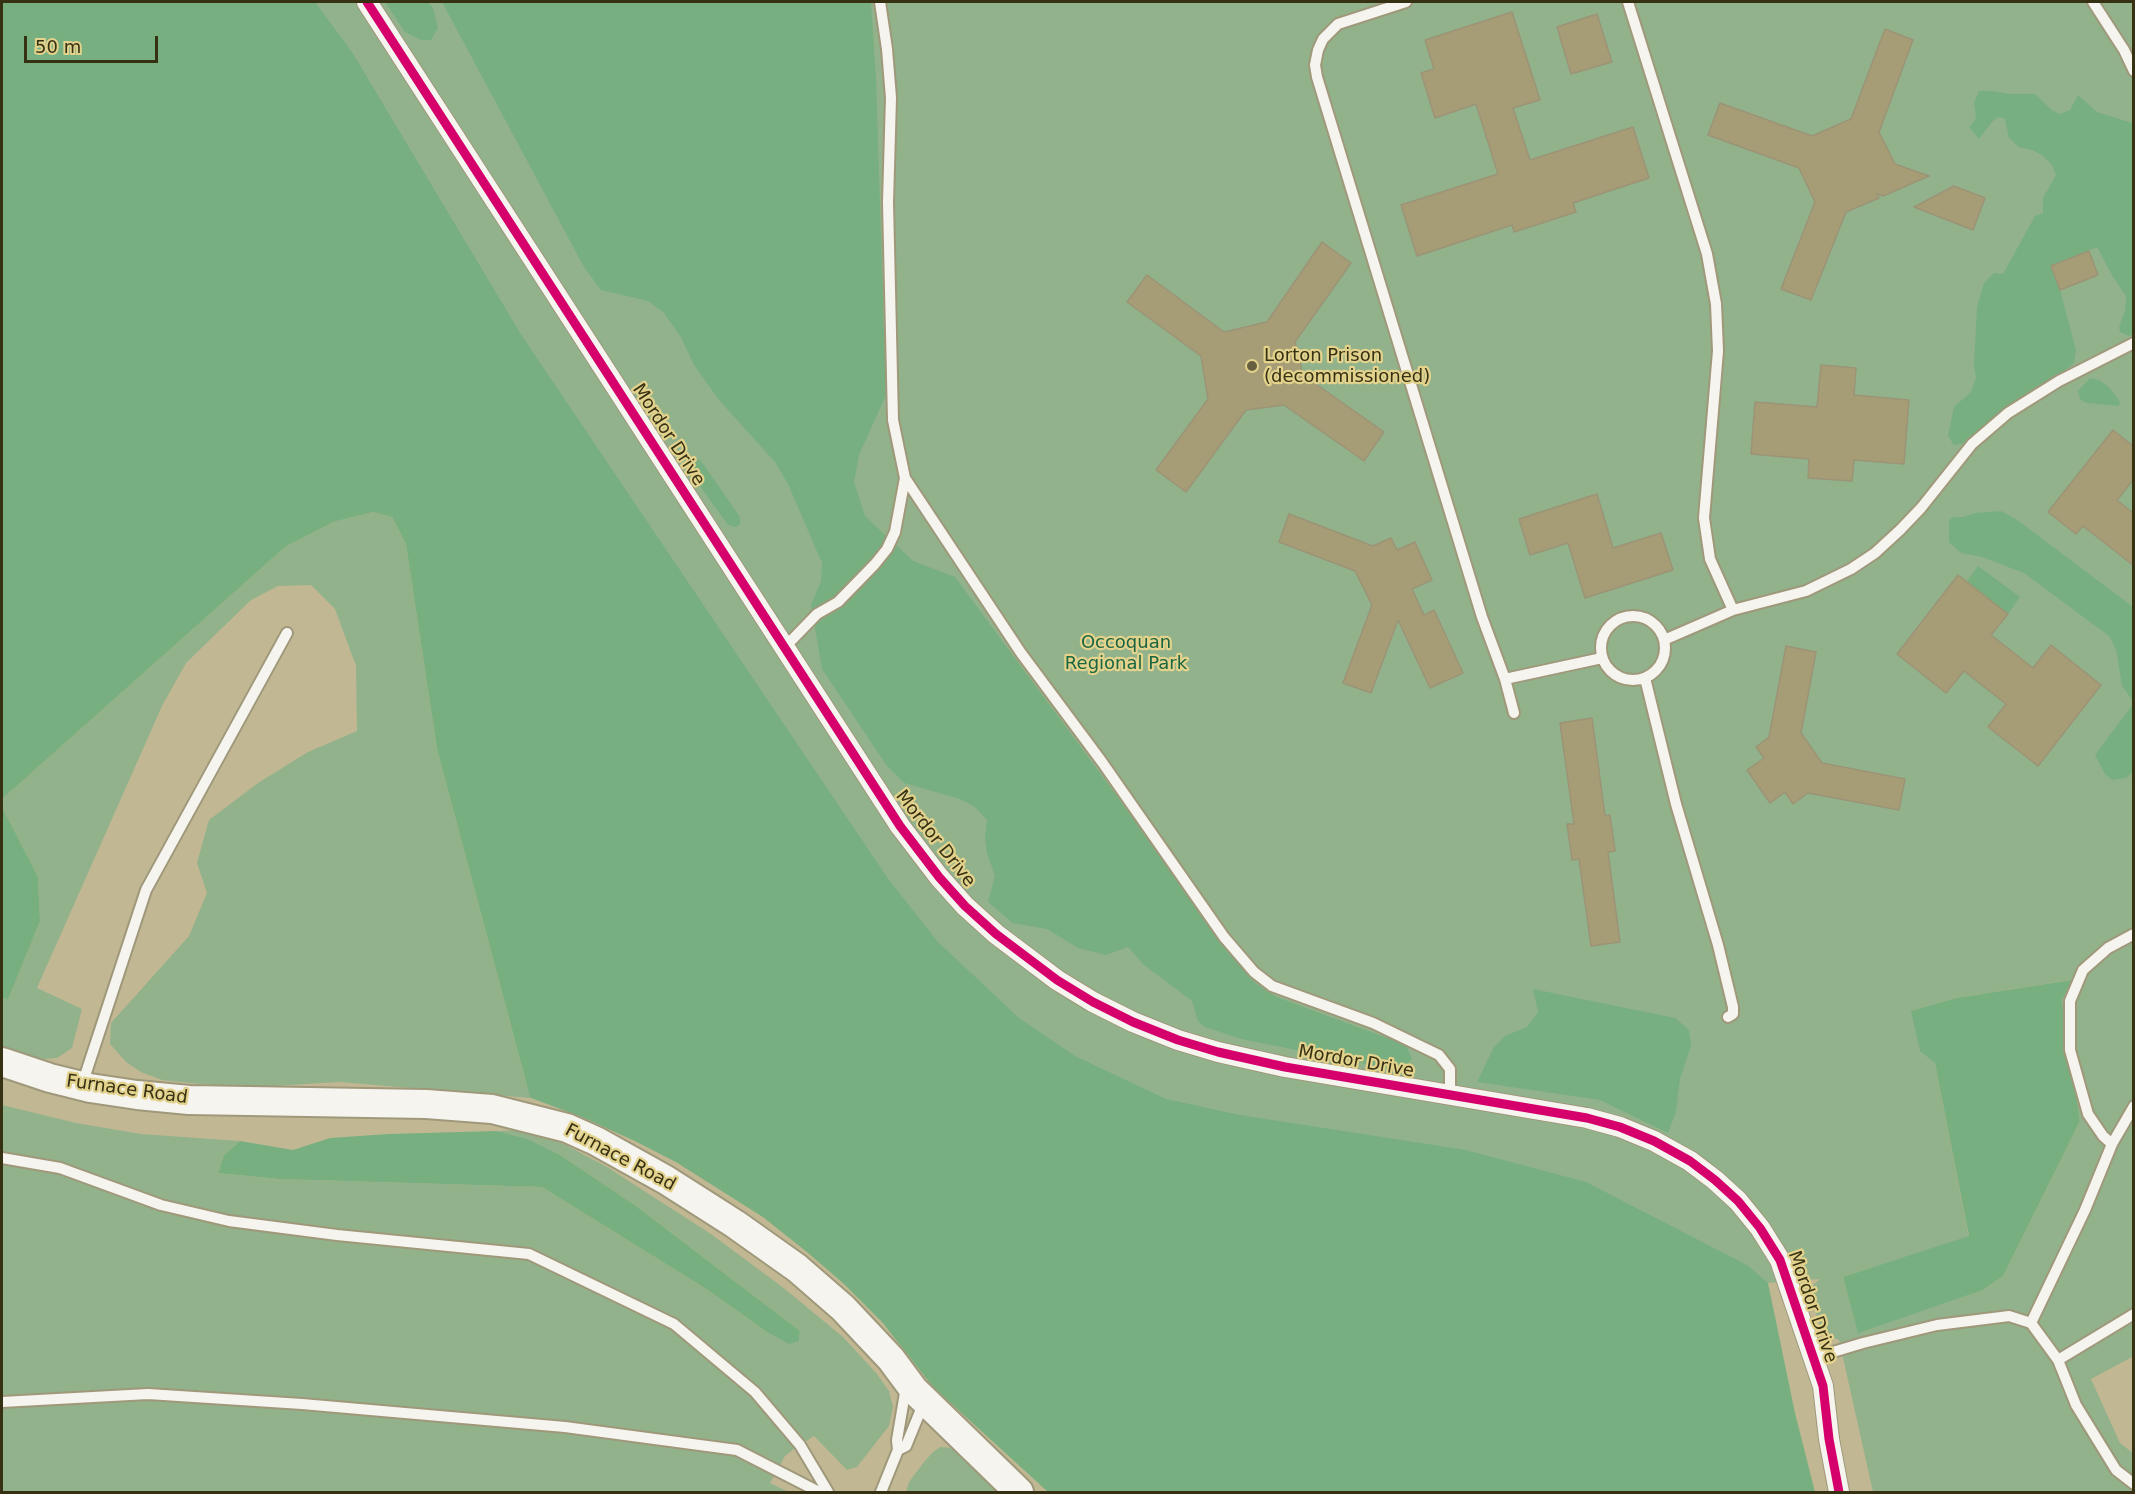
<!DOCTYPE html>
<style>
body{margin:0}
#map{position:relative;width:2135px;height:1494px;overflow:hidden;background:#c1b893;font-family:"DejaVu Sans",sans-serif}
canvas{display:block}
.frame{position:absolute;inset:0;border:3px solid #373114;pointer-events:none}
.scale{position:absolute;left:24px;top:36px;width:134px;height:27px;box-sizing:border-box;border:3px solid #373114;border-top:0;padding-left:8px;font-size:18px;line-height:21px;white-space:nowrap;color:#373114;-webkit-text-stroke:4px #e2d28c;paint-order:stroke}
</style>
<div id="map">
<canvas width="2135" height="1494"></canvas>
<div class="frame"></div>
<div class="scale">50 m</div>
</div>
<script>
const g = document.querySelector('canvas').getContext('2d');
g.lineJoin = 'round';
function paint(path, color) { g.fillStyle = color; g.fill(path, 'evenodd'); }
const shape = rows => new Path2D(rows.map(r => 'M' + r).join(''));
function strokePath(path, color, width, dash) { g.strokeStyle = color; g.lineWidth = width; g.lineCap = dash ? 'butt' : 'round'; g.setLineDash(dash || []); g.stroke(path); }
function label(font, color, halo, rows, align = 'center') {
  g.font = font + ' "DejaVu Sans",sans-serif'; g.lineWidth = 4.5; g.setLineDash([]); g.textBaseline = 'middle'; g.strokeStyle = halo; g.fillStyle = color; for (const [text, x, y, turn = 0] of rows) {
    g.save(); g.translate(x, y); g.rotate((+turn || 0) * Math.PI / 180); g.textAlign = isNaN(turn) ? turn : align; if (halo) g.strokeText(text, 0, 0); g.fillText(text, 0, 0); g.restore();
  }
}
paint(shape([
 [2,2,2133,2,2133,123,2109,116,2134,168,2134,1356,2091,1379,2120,1443,2133,1453,2133,1492,1873,1492,1839,1340,1830,1337,1820,1325,1809,1294,1811,1287,1820,1279,1768,1283,1753,1287,843,1283,807,1252,763,1217,676,1162,633,1140,582,1117,530,1098,339,1082,241,1088,162,1080,141,1072,126,1062,110,1044,111,1023,189,936,207,893,197,863,209,820,258,783,308,752,357,731,356,666,335,609,311,585,278,586,251,600,186,663,162,706,37,988,82,1009,72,1048,57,1058,33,1060,2,1047,2,998,8,1000,40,921,38,877,2,807,2,799,285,547,333,522,373,512,392,517,406,544,437,749,528,1090,429,374],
 [2071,980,2062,1000,2080,1121,2003,1276,1983,1290,1858,1332,1843,1277,1969,1237,1935,1063,1912,1011,1956,998],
 [2,1105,76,1123,141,1134,240,1141,224,1155,218,1173,279,1179,542,1187,708,1290,764,1330,799,1341,800,1331,636,1206,560,1155,527,1140,496,1131,522,1130,564,1144,607,1167,711,1234,785,1289,843,1337,877,1374,889,1391,893,1407,889,1426,857,1467,847,1470,814,1436,794,1449,785,1456,770,1483,789,1492,2,1492],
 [940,1447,954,1448,1005,1492,906,1492,909,1482,924,1462,932,1453]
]), '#92b28c');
paint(shape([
 [2,2,315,2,352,52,522,336,889,880,938,942,1019,1018,1075,1056,1166,1099,1240,1115,1466,1150,1586,1182,1747,1265,1768,1283,1795,1413,1815,1492,1048,1492,933,1387,882,1322,843,1283,807,1252,763,1217,676,1162,633,1140,582,1117,530,1097,437,749,406,544,392,517,373,512,333,522,285,547,2,799],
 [385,2,428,2,433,8,438,28,431,40,421,40,405,32],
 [442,2,871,2,876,77,886,395,859,455,854,482,865,516,913,561,955,577,1255,983,1277,997,1406,1045,1412,1059,1402,1071,1241,1039,1205,1027,1198,1021,1192,1001,1144,965,1128,947,1106,955,1078,948,1047,929,1013,923,988,902,995,876,987,853,985,838,987,820,975,807,960,799,904,783,887,766,822,669,811,605,821,581,822,563,788,484,775,462,719,400,694,365,681,337,663,312,648,301,601,290,584,267],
 [1979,91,1992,91,2010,94,2035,94,2053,111,2060,114,2070,110,2078,95,2097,112,2133,123,2133,334,2129,336,2120,332,2119,327,2125,311,2126,296,2113,277,2097,247,2051,266,2060,290,2076,350,2074,363,2062,373,2011,405,1986,424,1968,443,1954,445,1948,436,1954,407,1971,392,1976,378,1974,365,1977,307,1984,283,1994,273,2003,274,2035,216,2043,213,2043,198,2056,175,2052,165,2042,155,2032,150,2019,147,2009,138,2005,119,1999,117,1993,121,1979,139,1969,127,1976,119,1974,103],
 [2090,378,2099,380,2109,387,2120,402,2119,406,2086,403,2080,399,2078,391],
 [695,457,701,461,740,517,740,524,736,527,728,525,689,471,689,463],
 [2001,511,2016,519,2133,607,2133,701,2122,686,2116,649,2109,636,2024,573,1982,557,1961,553,1949,542,1949,520,1954,517,1963,517,1975,513],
 [1978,566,2020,597,2008,614,1967,581],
 [2133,704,2133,772,2126,778,2112,780,2105,774,2095,755],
 [2,807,38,877,40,921,8,1000,2,998],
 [2072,980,2062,1000,2080,1121,2003,1276,1983,1290,1858,1333,1843,1277,1969,1236,1935,1063,1920,1051,1911,1011,1956,998],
 [1533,989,1675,1018,1689,1030,1691,1046,1680,1079,1676,1112,1668,1133,1600,1100,1477,1082,1494,1047,1505,1036,1527,1027,1538,1012],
 [496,1131,527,1139,560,1155,636,1206,800,1331,799,1341,789,1344,764,1330,708,1290,542,1187,279,1179,218,1173,224,1155,240,1141,293,1150,330,1138,389,1134]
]), '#78af80');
const building = shape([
 [1512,12,1540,100,1513,108,1530,160,1633,127,1649,178,1573,203,1576,212,1514,232,1512,225,1417,256,1401,205,1498,174,1476,104,1435,118,1421,73,1434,69,1425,40,1512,12],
 [1597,14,1612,62,1571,74,1557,27,1597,14],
 [1885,29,1913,40,1879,132,1895,164,1929,176,1883,196,1876,193,1879,198,1846,212,1811,300,1781,289,1815,202,1799,168,1708,135,1720,103,1812,136,1851,119,1885,29],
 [1954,186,1985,198,1973,230,1914,207,1954,186],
 [1322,242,1351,263,1295,342,1303,375,1384,432,1364,461,1284,405,1246,410,1186,492,1156,470,1208,399,1201,356,1127,302,1147,275,1224,332,1267,322,1322,242],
 [2089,251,2098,275,2060,290,2051,266,2089,251],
 [1821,365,1856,368,1854,395,1909,400,1904,464,1854,460,1852,481,1808,478,1809,459,1751,454,1755,402,1817,407,1821,365],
 [2113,430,2133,446,2133,480,2117,500,2133,513,2133,565,2083,526,2076,534,2048,512,2113,430],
 [1597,494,1613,548,1661,533,1673,570,1585,598,1568,543,1530,555,1519,519,1597,494],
 [1289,514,1373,546,1391,538,1397,550,1415,542,1432,580,1412,589,1424,615,1434,610,1463,673,1430,688,1398,620,1371,693,1343,683,1372,605,1355,571,1279,542,1289,514],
 [1958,575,2008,614,1991,635,2033,668,2051,645,2101,685,2038,766,1988,727,2006,704,1964,671,1946,693,1897,654,1958,575],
 [1786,646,1816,652,1801,733,1822,763,1905,779,1899,810,1808,793,1793,804,1785,792,1770,803,1747,770,1764,758,1756,747,1769,737,1786,646],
 [1592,718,1605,816,1610,815,1615,851,1608,852,1620,942,1591,946,1579,859,1572,860,1567,824,1574,824,1560,723,1592,718]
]);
paint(building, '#a69d77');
strokePath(building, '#9b9476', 1.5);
const lane = shape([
 [880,2,887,49,891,98,888,202,893,420,905,478,1021,653,1102,762,1224,937,1254,972,1272,986,1373,1023,1439,1055,1450,1069,1450,1095],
 [1406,2,1338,24,1323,39,1318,50,1315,65,1317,77,1482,617,1505,679,1514,713],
 [1628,2,1707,254,1716,304,1718,351,1704,518,1710,559,1733,610],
 [2093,2,2124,50,2134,71],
 '1601 648a32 32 0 1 1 64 0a32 32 0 1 1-64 0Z',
 [1664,640,1733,610,1806,591,1851,569,1875,553,1900,530,1921,508,1972,444,2008,413,2059,381,2134,343],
 [785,647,817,614,838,602,875,564,887,549,895,532,905,478],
 [1645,678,1676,804,1718,945,1733,1007,1733,1014,1728,1017],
 [1505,679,1602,658],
 [82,1085,146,890,287,633],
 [2112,1144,2103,1136,2088,1114,2070,1050,2070,1001,2083,970,2108,948,2134,934],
 [2,1158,60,1168,161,1205,229,1221,337,1235,529,1254,674,1324,755,1392,800,1445,828,1492],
 [2031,1323,2085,1210,2112,1144,2134,1106],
 [1813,1358,1863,1343,1937,1325,2009,1316,2031,1323,2058,1360,2076,1405,2116,1470,2134,1484],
 [2058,1360,2134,1314],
 [2,1402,148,1394,302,1404,565,1427,737,1450,819,1492],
 [898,1450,906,1446,924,1402],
 [881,1492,898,1450,897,1440,906,1387]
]);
const street = shape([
 [367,2,900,826,939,877,965,906,996,934,1057,980,1093,1002,1133,1022,1178,1040,1218,1052,1285,1067,1587,1118,1620,1127,1654,1141,1690,1161,1715,1180,1738,1201,1760,1228,1780,1260,1823,1386,1829,1439,1839,1492]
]);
const secondary = shape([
 [2,1062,50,1078,90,1088,137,1095,189,1100,426,1104,492,1109,567,1128,596,1141,666,1180,735,1224,797,1268,843,1308,891,1359,914,1390,1019,1492]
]);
strokePath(lane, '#9f987a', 14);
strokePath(street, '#9f987a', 22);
strokePath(secondary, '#9f987a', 32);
strokePath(lane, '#f6f4ef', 10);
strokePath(street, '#f6f4ef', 20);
strokePath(secondary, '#f6f4ef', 28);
strokePath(shape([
 [367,2,900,826,939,877,965,906,996,934,1057,980,1093,1002,1133,1022,1178,1040,1218,1052,1285,1067,1587,1118,1620,1127,1654,1141,1690,1161,1715,1180,1738,1201,1760,1228,1780,1260,1823,1386,1829,1439,1839,1492]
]), '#d6006c', 9);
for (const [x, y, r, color] of [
 [1252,366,6,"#676040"]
]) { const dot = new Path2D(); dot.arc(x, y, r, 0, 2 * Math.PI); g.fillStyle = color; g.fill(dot); strokePath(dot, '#e2d28c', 2); }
label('18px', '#373114', '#e2d28c', [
 ["Lorton Prison",1264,356],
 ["(decommissioned)",1264,377]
], 'left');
label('18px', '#373114', '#e2d28c', [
 ["Mordor Drive",668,435,57],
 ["Mordor Drive",935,839,52],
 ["Mordor Drive",1356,1062,10],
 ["Furnace Road",127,1090,8],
 ["Furnace Road",620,1158,28],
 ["Mordor Drive",1812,1307,71]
]);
label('18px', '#1b6641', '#e2d28c', [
 ["Occoquan",1126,643],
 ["Regional Park",1126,664]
]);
</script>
